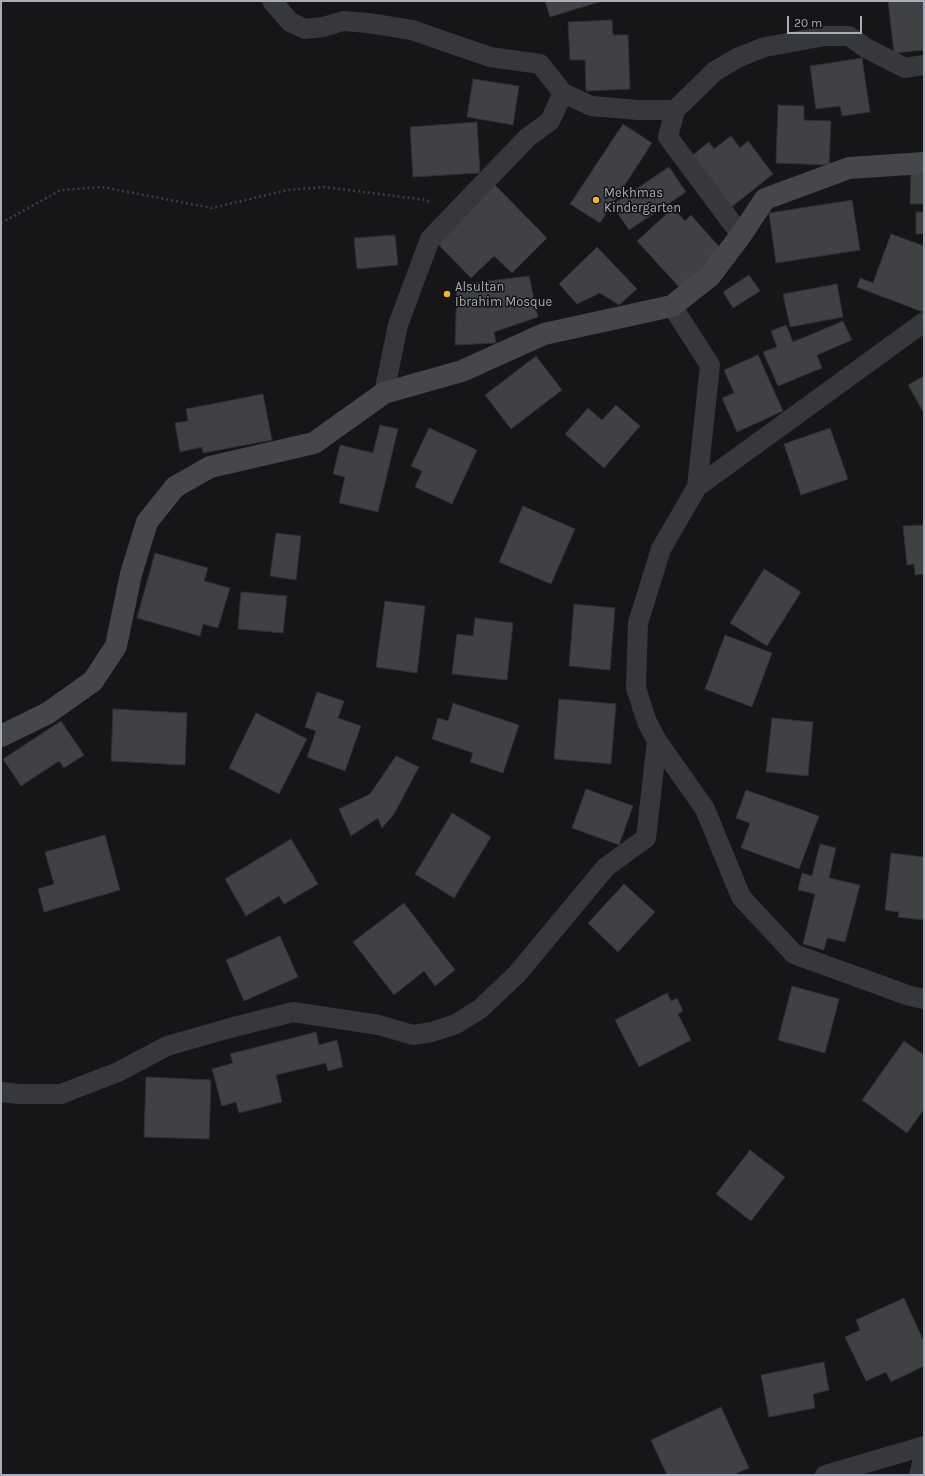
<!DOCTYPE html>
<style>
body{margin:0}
#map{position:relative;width:925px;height:1476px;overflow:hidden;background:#161618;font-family:Karla,sans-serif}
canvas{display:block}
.frame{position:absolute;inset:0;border:2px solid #a8adb8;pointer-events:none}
.scale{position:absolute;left:787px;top:16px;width:75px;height:18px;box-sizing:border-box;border:2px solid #a8adb8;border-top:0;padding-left:5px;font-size:12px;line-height:14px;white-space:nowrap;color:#a8adb8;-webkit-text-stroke:3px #111113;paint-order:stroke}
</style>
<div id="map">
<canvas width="925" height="1476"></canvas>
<div class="frame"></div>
<div class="scale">20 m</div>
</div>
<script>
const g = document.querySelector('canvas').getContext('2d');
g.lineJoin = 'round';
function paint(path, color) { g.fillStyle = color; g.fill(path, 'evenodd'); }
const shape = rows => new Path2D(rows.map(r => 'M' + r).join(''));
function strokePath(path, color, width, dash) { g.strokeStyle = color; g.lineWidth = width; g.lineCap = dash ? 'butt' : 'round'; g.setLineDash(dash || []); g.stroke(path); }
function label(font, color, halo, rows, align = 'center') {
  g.font = font + ' Karla,sans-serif'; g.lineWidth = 3; g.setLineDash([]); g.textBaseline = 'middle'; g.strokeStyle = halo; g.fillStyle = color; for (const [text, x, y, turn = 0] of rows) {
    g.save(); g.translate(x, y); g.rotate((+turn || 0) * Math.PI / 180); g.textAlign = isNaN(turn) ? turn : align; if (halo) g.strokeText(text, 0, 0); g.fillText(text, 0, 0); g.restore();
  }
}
const building = shape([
 [545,1,602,1,550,17,545,1],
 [888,1,924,1,924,50,894,53,888,1],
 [612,20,613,35,628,35,630,89,586,91,585,60,570,60,568,22,612,20],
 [862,58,870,112,842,116,840,106,816,109,810,66,862,58],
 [473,79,519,86,513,125,467,117,473,79],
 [778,105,804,106,804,120,831,121,829,165,776,163,778,105],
 [477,122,480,173,413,177,410,127,477,122],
 [623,124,652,143,600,223,570,204,623,124],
 [731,136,740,148,748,141,773,174,728,210,688,159,709,142,714,149,731,136],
 [669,167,686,192,629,230,612,205,669,167],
 [911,174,924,174,924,204,910,204,911,174],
 [495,185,547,238,512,273,494,256,471,278,437,243,495,185],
 [852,200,860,250,776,263,769,213,852,200],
 [673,208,685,221,691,215,722,250,680,288,637,241,673,208],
 [916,212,924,212,924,234,916,234,916,212],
 [891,234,924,246,924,308,923,312,857,287,860,278,873,283,891,234],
 [395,235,398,265,357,269,354,238,395,235],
 [597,247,637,289,619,305,600,293,577,304,559,284,597,247],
 [749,275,760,291,733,308,723,292,749,275],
 [529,276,538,317,494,332,496,343,455,345,457,285,529,276],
 [837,284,843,317,790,327,783,294,837,284],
 [843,321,852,340,817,355,822,368,778,386,763,352,777,347,771,331,786,325,793,342,843,321],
 [758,355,783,411,737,432,722,398,734,393,724,370,758,355],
 [536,356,562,390,511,429,485,395,536,356],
 [924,376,924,413,908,385,924,376],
 [263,394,272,440,203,453,202,447,180,452,175,423,188,421,186,409,263,394],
 [616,405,640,426,604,468,565,434,588,408,602,420,616,405],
 [380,425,398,429,378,512,339,503,345,477,333,474,340,445,373,453,380,425],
 [429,428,477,450,452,504,415,487,422,471,411,466,429,428],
 [830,428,848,479,801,495,784,444,830,428],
 [523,506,575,529,551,584,499,562,523,506],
 [924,525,924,574,915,575,914,564,907,565,903,526,924,525],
 [276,533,301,536,296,580,270,576,276,533],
 [155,553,208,568,204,581,230,588,218,628,203,624,200,636,137,618,155,553],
 [764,569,801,592,767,646,730,623,764,569],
 [241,592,287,596,283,633,238,629,241,592],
 [385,601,425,606,417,673,376,667,385,601],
 [574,604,615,608,610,670,569,666,574,604],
 [475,618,513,623,507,680,452,674,457,634,473,636,475,618],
 [725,635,772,653,752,707,705,689,725,635],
 [317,692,344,701,338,718,361,726,345,771,307,757,316,731,305,727,317,692],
 [559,699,616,704,611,764,554,759,559,699],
 [453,703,519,725,503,773,470,762,473,753,432,739,438,718,448,721,453,703],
 [113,709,187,713,185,765,111,761,113,709],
 [256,713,307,739,279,794,229,768,256,713],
 [772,718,813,722,808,776,766,772,772,718],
 [61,721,84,755,64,768,59,761,21,786,3,759,61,721],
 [396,756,419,767,394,814,382,828,378,818,351,836,339,809,370,794,396,756],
 [586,789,633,806,619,845,572,828,586,789],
 [746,790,819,816,799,869,741,848,750,823,736,818,746,790],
 [452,813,491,837,454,898,415,874,452,813],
 [105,835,120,890,44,912,38,889,54,884,45,852,105,835],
 [291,839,318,884,284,904,279,896,246,916,225,879,291,839],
 [820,844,836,848,829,878,860,885,845,942,827,938,824,950,803,944,815,894,798,890,802,873,812,876,820,844],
 [891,853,924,857,924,920,898,917,899,912,885,910,891,853],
 [624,884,655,912,618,952,588,923,624,884],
 [404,903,455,970,435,986,424,971,394,995,353,942,404,903],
 [280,936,298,977,244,1001,226,960,280,936],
 [792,986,839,999,825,1053,778,1040,792,986],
 [667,993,671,1001,677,998,683,1011,678,1014,691,1040,639,1067,615,1020,667,993],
 [316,1032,319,1045,337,1040,343,1067,328,1071,326,1063,276,1075,282,1102,239,1113,236,1102,222,1106,212,1069,233,1063,230,1054,316,1032],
 [904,1041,924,1055,924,1109,907,1133,862,1100,904,1041],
 [146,1077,211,1080,209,1139,144,1137,146,1077],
 [750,1150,785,1177,751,1221,716,1194,750,1150],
 [904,1298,924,1342,924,1366,891,1382,886,1372,866,1381,845,1337,860,1330,856,1320,904,1298],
 [824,1362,829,1390,813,1394,815,1408,769,1417,761,1375,824,1362],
 [721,1407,749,1468,733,1475,667,1475,651,1440,721,1407]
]);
paint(building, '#404145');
strokePath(building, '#303034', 1);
strokePath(shape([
 [1,223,61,190,102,187,212,208,288,190,324,187,426,200,432,203]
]), '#3d3f44', 2.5, [2, 3]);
strokePath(shape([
 [272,1,290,22,305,29,323,27,343,21,368,23,412,30,490,57,540,64,563,93],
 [741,235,668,137,675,110,715,71,739,57,765,47,825,36,849,36,866,48,905,68,924,65],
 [672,306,710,365,697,487,661,549,638,623,636,688,647,722,657,741,705,809,741,897,794,954,910,996,924,999],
 [384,393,398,325,430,239,527,138,550,121,563,93,591,106,638,110,675,110],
 [697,487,924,322],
 [1,1092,19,1094,61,1094,118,1072,167,1046,230,1028,293,1012,379,1025,413,1035,432,1032,456,1024,480,1009,517,974,606,867,646,838,657,741],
 [825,1475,924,1446],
 [919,1475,924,1454]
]), '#37383d', 20);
strokePath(shape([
 [1,736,48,713,93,681,116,646,131,574,147,522,175,487,210,467,314,443,384,393,462,371,544,334,672,306,710,276,741,235,765,199,849,168,924,163]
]), '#45474d', 22);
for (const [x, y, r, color] of [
 [596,200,4,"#f2b134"],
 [447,294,4,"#f2b134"]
]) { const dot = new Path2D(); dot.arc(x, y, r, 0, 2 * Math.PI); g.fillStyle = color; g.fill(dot); strokePath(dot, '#111113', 1.5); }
label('13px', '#a8adb8', '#111113', [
 ["Mekhmas",604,193],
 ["Kindergarten",604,208],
 ["Alsultan",455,287],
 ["Ibrahim Mosque",455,302]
], 'left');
</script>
